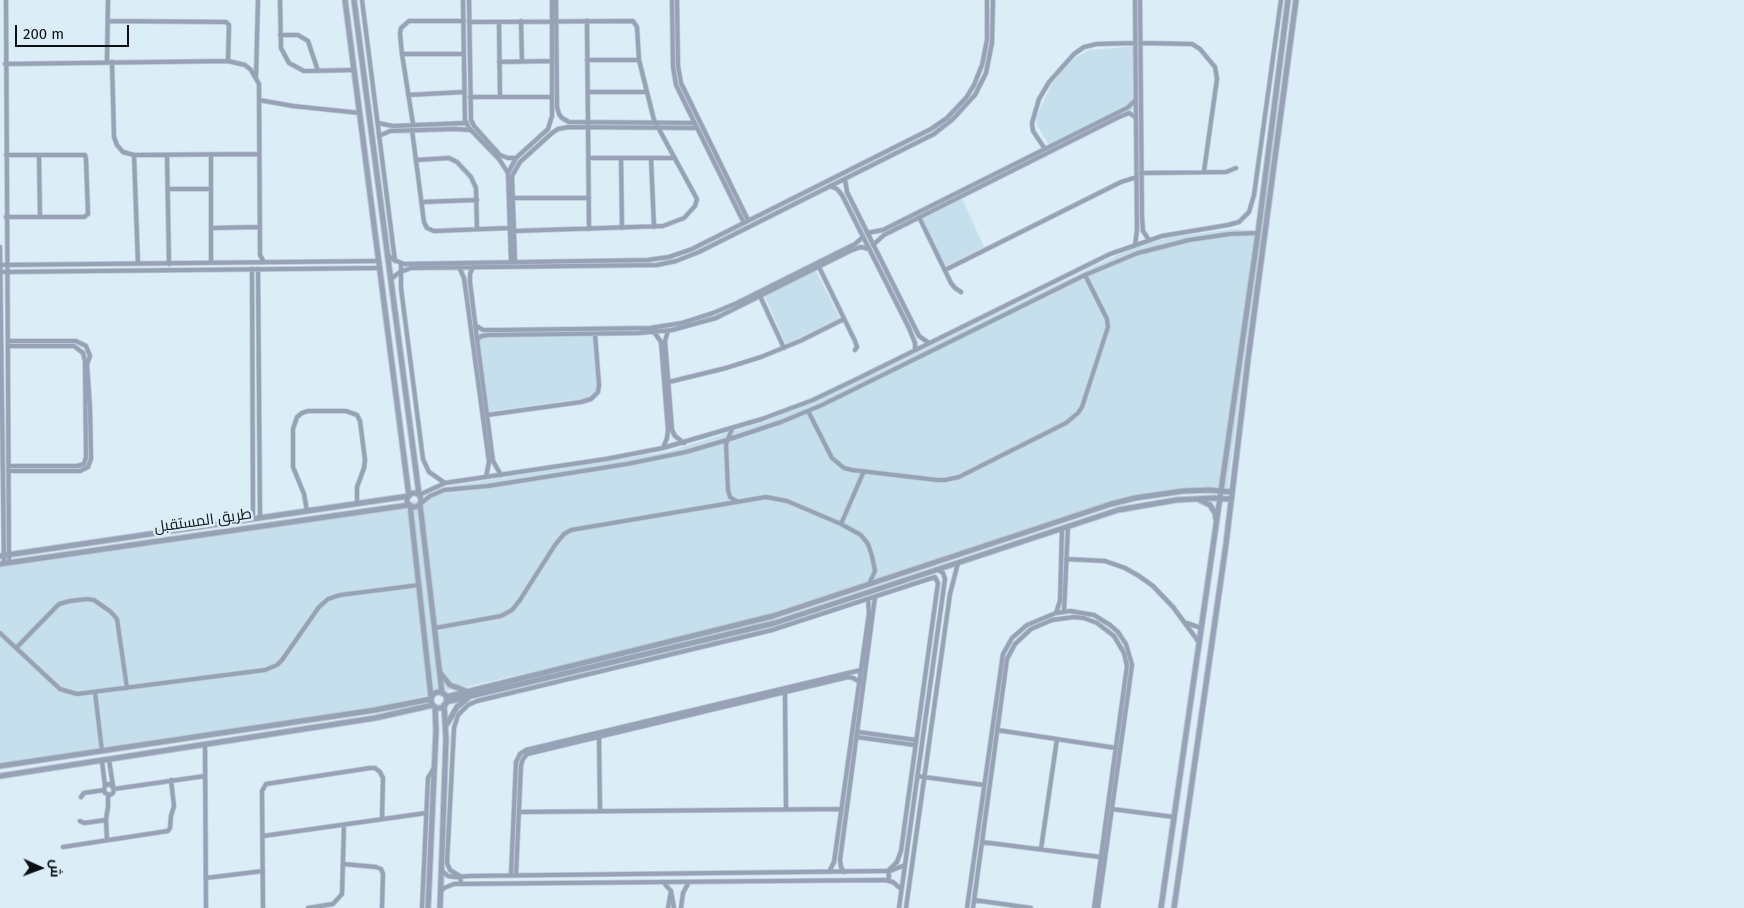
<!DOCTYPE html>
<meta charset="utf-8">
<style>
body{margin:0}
#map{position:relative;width:1744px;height:908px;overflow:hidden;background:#dbedf7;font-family:"Fira Sans",Cairo,sans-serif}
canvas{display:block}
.north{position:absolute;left:15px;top:843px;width:50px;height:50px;-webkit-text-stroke:4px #dbedf7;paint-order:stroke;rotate:92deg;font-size:14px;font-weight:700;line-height:20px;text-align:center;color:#0a1013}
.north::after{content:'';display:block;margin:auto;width:18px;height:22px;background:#0a1013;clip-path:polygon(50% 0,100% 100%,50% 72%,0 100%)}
.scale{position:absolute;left:15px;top:25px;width:114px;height:22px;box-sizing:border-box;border:2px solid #0a1013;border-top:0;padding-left:6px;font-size:15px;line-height:18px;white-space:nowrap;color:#0a1013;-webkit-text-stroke:4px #dbedf7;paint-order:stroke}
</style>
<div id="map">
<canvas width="1744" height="908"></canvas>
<div class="north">ش</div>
<div class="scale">200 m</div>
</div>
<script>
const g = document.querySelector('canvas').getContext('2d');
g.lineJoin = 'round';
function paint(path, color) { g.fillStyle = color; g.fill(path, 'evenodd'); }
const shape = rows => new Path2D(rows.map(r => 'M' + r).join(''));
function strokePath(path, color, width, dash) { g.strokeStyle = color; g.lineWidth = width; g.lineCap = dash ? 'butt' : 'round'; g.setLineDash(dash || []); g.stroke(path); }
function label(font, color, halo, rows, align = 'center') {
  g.font = font + ' "Fira Sans",Cairo,sans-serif'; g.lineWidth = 5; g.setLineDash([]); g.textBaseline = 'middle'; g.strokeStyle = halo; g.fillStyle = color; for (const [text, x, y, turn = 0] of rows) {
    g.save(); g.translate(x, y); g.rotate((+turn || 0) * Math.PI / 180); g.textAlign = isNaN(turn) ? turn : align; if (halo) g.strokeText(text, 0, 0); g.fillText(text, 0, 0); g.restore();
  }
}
paint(shape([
 [1138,46,1138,109,1122,113,1051,149,1037,125,1036,118,1051,85,1064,68,1076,57,1089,50],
 [960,194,984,247,946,266,919,215],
 [1232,229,1261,231,1227,494,1194,493,1150,498,1119,504,773,618,438,693,376,707,0,764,0,561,416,501,443,487,670,451,766,421,827,396,1130,249,1167,238],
 [814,267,840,318,786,344,763,292],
 [593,331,597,383,596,390,588,398,485,412,474,333]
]), '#c6dfed');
const minor = shape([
 [6,0,9,563],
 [280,0,281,48,289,63,304,71,354,70],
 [362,0,395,261],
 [463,0,465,120,469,128,499,159,508,173],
 [469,0,471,120,474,126,500,155,508,158,516,158],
 [556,0,557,107,559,114,562,118,569,122,694,123],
 [672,0,673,67,676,85,744,223],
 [677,0,678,66,681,83,748,220],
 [1140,0,1142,217,1143,231,1149,240],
 [108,21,226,22,229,25,228,61],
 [521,21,522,62],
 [587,21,589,229],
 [469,22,633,21,637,27,639,60,654,120,697,199,695,206,684,218,663,226,514,231],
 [499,22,500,97],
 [280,35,298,35,308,41,318,71],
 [1140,43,1192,44,1200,49,1215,67,1217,79,1204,171],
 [402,54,464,54],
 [587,60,639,60],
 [107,62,108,0],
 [112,62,114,137,117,145,123,152,134,155,259,154],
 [499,62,552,61],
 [5,64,228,61,245,65,251,70,259,84,260,255,264,262],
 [256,77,258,0],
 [588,92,646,92],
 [408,95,464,92],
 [470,97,552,97],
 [259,100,293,106,360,113],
 [378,123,393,126,466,123],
 [413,124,402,54,400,34,401,28,409,21,464,21],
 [412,130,424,222,427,228,434,231,509,228],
 [379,136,390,131,455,129,471,130],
 [1045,149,1033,131,1032,123,1039,99,1049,82,1074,54,1084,47,1097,44,1135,43],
 [39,155,40,217],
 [134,155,138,264],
 [167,155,169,264],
 [211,155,211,263],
 [588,158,675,158],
 [621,158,622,228],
 [651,158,654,227],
 [416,160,449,158,457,162,471,177,476,188,477,229],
 [1141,173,1226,172,1236,168],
 [845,179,847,192,919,336,929,343],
 [830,186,837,189,842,195,909,328,915,343,915,350],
 [168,189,211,189],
 [512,198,589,198],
 [421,202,477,200],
 [6,217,84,217,88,214,86,159,85,155,6,155],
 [919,217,951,283,955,288,961,292],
 [211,228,259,227],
 [867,233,883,230,1127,108,1136,100],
 [873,245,884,235,1119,117,1129,113,1134,116,1136,119],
 [1135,245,1137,230,1135,0],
 [0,247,4,563],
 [388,255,392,259,404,264,648,260,669,257,692,249,931,129,947,118,966,98,974,85,982,65,987,40,987,0],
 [511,261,508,173,516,158,548,129,552,116,552,0],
 [515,261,512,176,520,162,552,133,558,129,569,127,697,128],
 [401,264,401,288,423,459,429,472,445,483],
 [0,265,379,261],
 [459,267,464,278,489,462,486,477],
 [473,267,470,274,470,282,477,339,493,461,501,475],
 [819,267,855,341,857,347,855,350],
 [252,269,253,518],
 [258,269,260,517],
 [945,270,1121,182,1137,177],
 [0,272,380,268],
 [391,279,400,272,411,268,657,265,676,261,699,252,934,134,953,119,975,95,986,73,992,43,993,0],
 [760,296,784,348],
 [475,325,483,330,503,330,650,328,682,323,713,313,737,303,855,244,863,237],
 [668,331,665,341,672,430,675,436,684,443],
 [654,332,661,342,668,430,667,438,663,448],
 [477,339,482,336,489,335,639,333,672,330,716,318,852,250,861,247,869,249],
 [8,341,76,341,86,346,90,356,87,364,90,408,91,459,88,467,80,471,8,471],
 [8,346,74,346,83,353,85,361,86,457,84,464,77,466,9,466],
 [669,382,726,368,761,357,800,341,844,319],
 [808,411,832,458,844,468,852,470,937,480,945,480,959,477,1066,423,1078,413,1082,407,1108,327,1107,319,1085,275],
 [487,415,581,402,591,399,598,392,599,385,595,334],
 [732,429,726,444,728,490,730,497,736,501],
 [419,495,445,483,606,459,663,448,762,419,813,400,861,377,1110,254,1162,236,1228,225,1239,222,1249,212,1254,195,1281,0],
 [420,504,430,496,444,490,488,486,627,464,686,452,727,440,781,422,822,405,1085,275,1138,253,1189,240,1230,234,1258,233],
 [307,511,304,494,293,467,293,429,297,417,302,413,308,411,346,411,357,415,360,421,365,460,364,468,357,487,357,504],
 [841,524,864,471],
 [1066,559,1105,561,1125,568,1139,576,1153,586,1173,607,1198,641],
 [1064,612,1068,526],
 [1056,613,1060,601,1062,528],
 [1187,623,1201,628],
 [435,628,501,616,512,610,520,600,555,545,564,534,571,530,766,497,787,501,841,524,861,535,868,544,872,556,875,571,869,584],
 [0,633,60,689,77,694,265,670,277,665,282,660,319,607,328,599,340,595,419,585],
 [16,648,59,604,70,601,87,599,94,600,111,612,117,619,127,688],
 [95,692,102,751],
 [785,693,786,809],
 [997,730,1116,748],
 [858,732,916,740],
 [599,737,600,811],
 [857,737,915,745],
 [205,744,206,908],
 [109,760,113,786],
 [102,761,105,786],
 [917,776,984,785],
 [114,789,205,776],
 [81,797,84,793,104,790,105,793,110,795,113,793,114,789,111,785,108,784,105,786,104,790],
 [1112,809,1174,817],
 [519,812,842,809],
 [80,821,84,823,106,820],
 [263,836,426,813],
 [107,840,106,819,108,807,108,795],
 [982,842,1100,857],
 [63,847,168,831,170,828,171,816,174,806,171,780],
 [1041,849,1057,739],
 [343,864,376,867,381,869,383,874,382,908],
 [441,870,448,876,455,877,469,876,881,871,890,871,905,865],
 [829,872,834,862,869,613,868,599],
 [844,872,841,867,840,860,875,597],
 [511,875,516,762,520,754,526,750,861,670],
 [516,875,521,765,523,759,527,754,848,677,853,678,860,682],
 [206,878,263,871],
 [663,882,671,891,674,908],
 [461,884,460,876,450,870,447,863,454,728,458,715,468,705,477,701,772,630,935,577,938,583,901,851,897,862,888,871,889,876,888,880],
 [441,891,444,888,454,884,885,880,893,882,901,889],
 [974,900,1031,908],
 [263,908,262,791,266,784,370,768,375,768,380,772,383,778,382,819],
 [308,908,333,904,342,894,344,825],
 [422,908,428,778,434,768],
 [668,908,671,891],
 [681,908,683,893,689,882],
 [899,908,945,579,943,573,938,570],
 [906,908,950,594,958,563],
 [967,908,1003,654,1012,638,1027,625,1056,613,1070,611,1094,615,1110,625,1118,632,1126,644,1132,665,1098,908],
 [973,908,1007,659,1015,644,1031,629,1052,620,1074,617,1084,618,1097,623,1114,636,1124,653,1127,666,1094,908]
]);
const tertiary = shape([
 [345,0,409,496],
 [354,0,419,494],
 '407 500a7 7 0 1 1 14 0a7 7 0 1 1-14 0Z',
 [1198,499,1210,505,1215,513,1216,519],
 [420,504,442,693],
 [410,505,431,697],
 [0,556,409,496],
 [0,564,409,505],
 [441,674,450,685,466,691],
 '431 700a8 8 0 1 1 16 0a8 8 0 1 1-16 0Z',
 [446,697,773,616,1111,504,1135,498,1183,491,1210,490,1232,492],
 [446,702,775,623,1118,510,1176,500,1213,498,1231,499],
 [447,724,457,707,468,698],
 [0,766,375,710,431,699],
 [0,776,375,718,433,705],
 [428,908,436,730,435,707],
 [440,908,446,739,444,705],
 [1161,908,1258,233,1288,0],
 [1174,908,1226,544,1248,359,1296,0]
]);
strokePath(minor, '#bacad3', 5.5);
strokePath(tertiary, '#bacad3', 7);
strokePath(minor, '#97a2b6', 4);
strokePath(tertiary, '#97a2b6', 5);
label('15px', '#0a1013', '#dbedf7', [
 ["طريق المستقبل",203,521,-8]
]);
</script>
